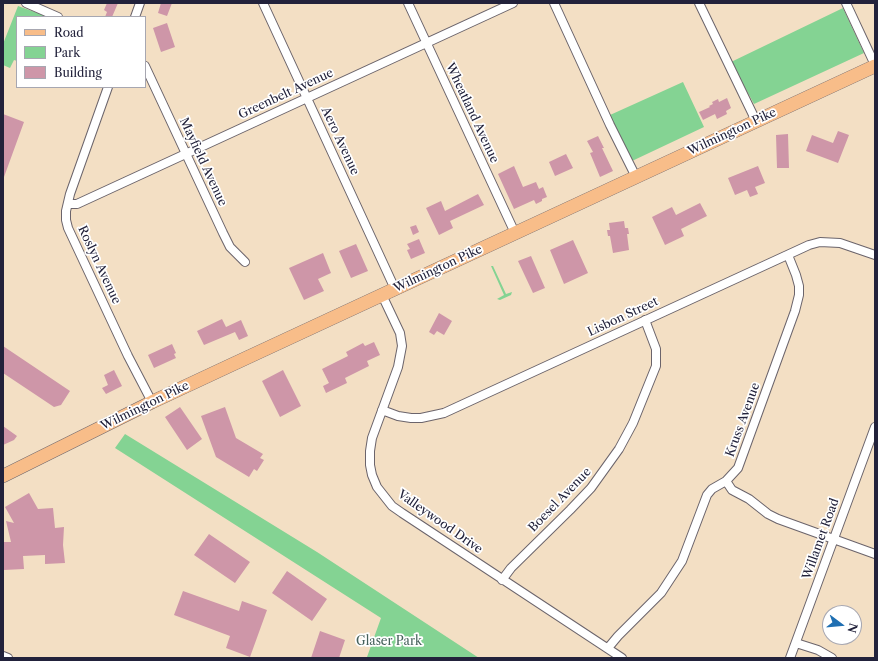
<!DOCTYPE html>
<style>
body{margin:0}
#map{position:relative;width:878px;height:661px;overflow:hidden;background:#f3dfc4;font-family:"Libre Caslon Text",serif}
canvas{display:block}
.frame{position:absolute;inset:0;border:4px solid #22223b;pointer-events:none}
.legend{position:absolute;left:16px;top:16px;width:130px;height:72px;box-sizing:border-box;background:#fff;border:1px solid #a7a7b1;margin:0;padding:5px 7px;list-style:none;font-size:12px;color:#22223b}
.legend li{display:flex;align-items:center;gap:8px;height:20px}
.legend b{width:20px;border:1px solid #a7a7b1}
.north{position:absolute;left:822px;top:605px;width:40px;height:40px;box-sizing:border-box;background:#fff;border:1px solid #a7a7b1;border-radius:50%;rotate:106deg;font-size:11px;font-weight:700;line-height:16px;text-align:center;color:#22223b}
.north::after{content:'';display:block;margin:auto;width:14px;height:18px;background:#1f6fb2;clip-path:polygon(50% 0,100% 100%,50% 72%,0 100%)}
</style>
<div id="map">
<canvas width="878" height="661"></canvas>
<div class="frame"></div>
<ul class="legend">
<li><b style="height:5px;background:#f8bd89"></b>Road</li>
<li><b style="height:11px;background:#84d393"></b>Park</li>
<li><b style="height:11px;background:#ce96a8"></b>Building</li>
</ul>
<div class="north">N</div>
</div>
<script>
const g = document.querySelector('canvas').getContext('2d');
g.lineJoin = 'round';
function paint(path, color) { g.fillStyle = color; g.fill(path, 'evenodd'); }
const shape = rows => new Path2D(rows.map(r => 'M' + r).join(''));
function strokePath(path, color, width, dash) { g.strokeStyle = color; g.lineWidth = width; g.lineCap = dash ? 'butt' : 'round'; g.setLineDash(dash || []); g.stroke(path); }
function label(font, color, halo, rows, align = 'center') {
  g.font = font + ' "Libre Caslon Text",serif'; g.lineWidth = 3.5; g.setLineDash([]); g.textBaseline = 'middle'; g.strokeStyle = halo; g.fillStyle = color; for (const [text, x, y, turn = 0] of rows) {
    g.save(); g.translate(x, y); g.rotate((+turn || 0) * Math.PI / 180); g.textAlign = isNaN(turn) ? turn : align; if (halo) g.strokeText(text, 0, 0); g.fillText(text, 0, 0); g.restore();
  }
}
paint(shape([
 [18,6,49,17,17,17,17,61,14,60,10,68,3,65,3,44],
 [843,8,864,53,754,104,731,62],
 [683,82,704,127,632,161,610,115],
 [491,266,493,266,506,294,512,292,511,295,500,300,497,299,504,295],
 [125,434,317,552,479,658,370,658,367,657,381,618,115,448]
]), '#84d393');
paint(shape([
 [107,3,118,3,112,17,105,17,107,12,104,10],
 [161,3,172,3,167,16,158,13],
 [167,23,175,47,161,52,153,28],
 [727,98,731,108,726,111,727,114,717,119,715,114,703,120,699,112,710,107,709,106,713,104,712,102,718,99,719,102],
 [3,114,24,122,4,177,3,177],
 [838,131,849,135,838,163,806,151,812,135,833,143],
 [788,134,789,168,777,168,776,135],
 [598,136,604,148,602,148,613,171,600,177,590,153,593,152,587,141],
 [566,154,573,168,555,176,549,162],
 [514,166,523,187,536,182,539,189,543,187,547,197,542,199,542,201,536,204,534,200,514,209,498,174],
 [758,166,765,183,755,187,758,194,750,197,747,190,735,195,728,178],
 [478,194,484,205,450,221,453,228,439,235,426,208,441,201,445,211],
 [700,203,707,216,681,229,684,236,665,245,652,217,672,207,676,215],
 [624,221,625,228,628,228,629,234,627,234,629,250,613,253,610,236,608,236,607,230,610,230,609,223],
 [416,225,419,232,413,235,410,227],
 [419,239,425,253,411,259,407,250,410,249,407,244],
 [573,240,588,273,564,284,550,250],
 [356,244,368,271,351,278,339,251],
 [323,253,331,273,318,279,324,291,304,300,289,268],
 [531,256,545,288,533,293,518,261],
 [439,313,452,321,444,335,437,331,434,335,429,332],
 [222,319,226,327,241,320,248,336,239,340,235,332,204,345,197,331],
 [374,342,380,355,367,361,369,366,345,378,347,383,326,393,323,386,329,383,322,369,348,356,346,352,363,343,365,346],
 [172,344,176,353,174,354,176,358,154,368,148,355],
 [3,346,70,391,61,405,54,407,3,373],
 [114,370,122,386,106,394,102,388,108,385,104,375],
 [283,370,301,406,280,417,262,381],
 [180,407,202,439,187,450,165,417],
 [225,407,236,438,263,454,260,458,264,460,257,471,254,469,249,477,216,457,201,416],
 [3,426,17,436,14,440,3,445],
 [29,493,38,509,53,508,55,528,64,527,63,545,65,563,45,564,45,555,23,556,24,569,4,570,3,542,11,542,6,521,14,523,5,507],
 [209,534,250,562,235,583,194,555],
 [287,571,327,599,312,621,272,593],
 [183,591,239,611,242,601,267,610,250,657,226,648,230,636,174,615],
 [320,631,345,640,339,658,311,658]
]), '#ce96a8');
const street = shape([
 [26,3,58,17],
 [263,3,395,289],
 [408,3,515,233],
 [554,3,610,125,636,177],
 [699,3,756,121],
 [846,3,875,65],
 [135,17,140,3],
 [145,66,223,233,230,247,245,262],
 [108,87,70,194,66,211,66,220,68,228,128,356,152,402],
 [68,204,77,204,513,3],
 [382,295,400,333,402,346,398,367,372,438,370,451,370,465,372,475,377,487,392,506,402,513,622,658],
 [382,410,398,416,411,418,421,418,444,413,809,245,820,242,840,243,875,255],
 [726,481,732,490,749,499,768,514,778,519,875,554],
 [502,580,511,568,570,510,591,488,619,449,633,423,656,366,656,349,645,320],
 [796,643,818,650,832,658],
 [608,648,618,636,661,593,682,561,707,495,712,489,726,481,738,468,795,311,799,295,799,286,796,275,788,255],
 [3,656,8,658],
 [790,658,875,427]
]);
const primary = shape([
 [3,476,152,402,229,366,875,66]
]);
strokePath(street, '#6b646b', 10);
strokePath(primary, '#6b646b', 14);
strokePath(street, '#fff', 8);
strokePath(primary, '#f8bd89', 13);
label('12px', '#22223b', '#fff', [
 ["Greenbelt Avenue",286,94,-25],
 ["Wheatland Avenue",472,113,65],
 ["Wilmington Pike",732,132,-25],
 ["Aero Avenue",340,141,65],
 ["Mayfield Avenue",203,162,65],
 ["Roslyn Avenue",99,265,65],
 ["Wilmington Pike",438,269,-25],
 ["Lisbon Street",623,317,-25],
 ["Wilmington Pike",145,406,-26],
 ["Kruss Avenue",743,420,-70],
 ["Boesel Avenue",560,500,-46],
 ["Valleywood Drive",440,522,35],
 ["Willamet Road",821,539,-70]
]);
label('12px', '#44605a', '#fff', [
 ["Glaser Park",389,642]
]);
</script>
